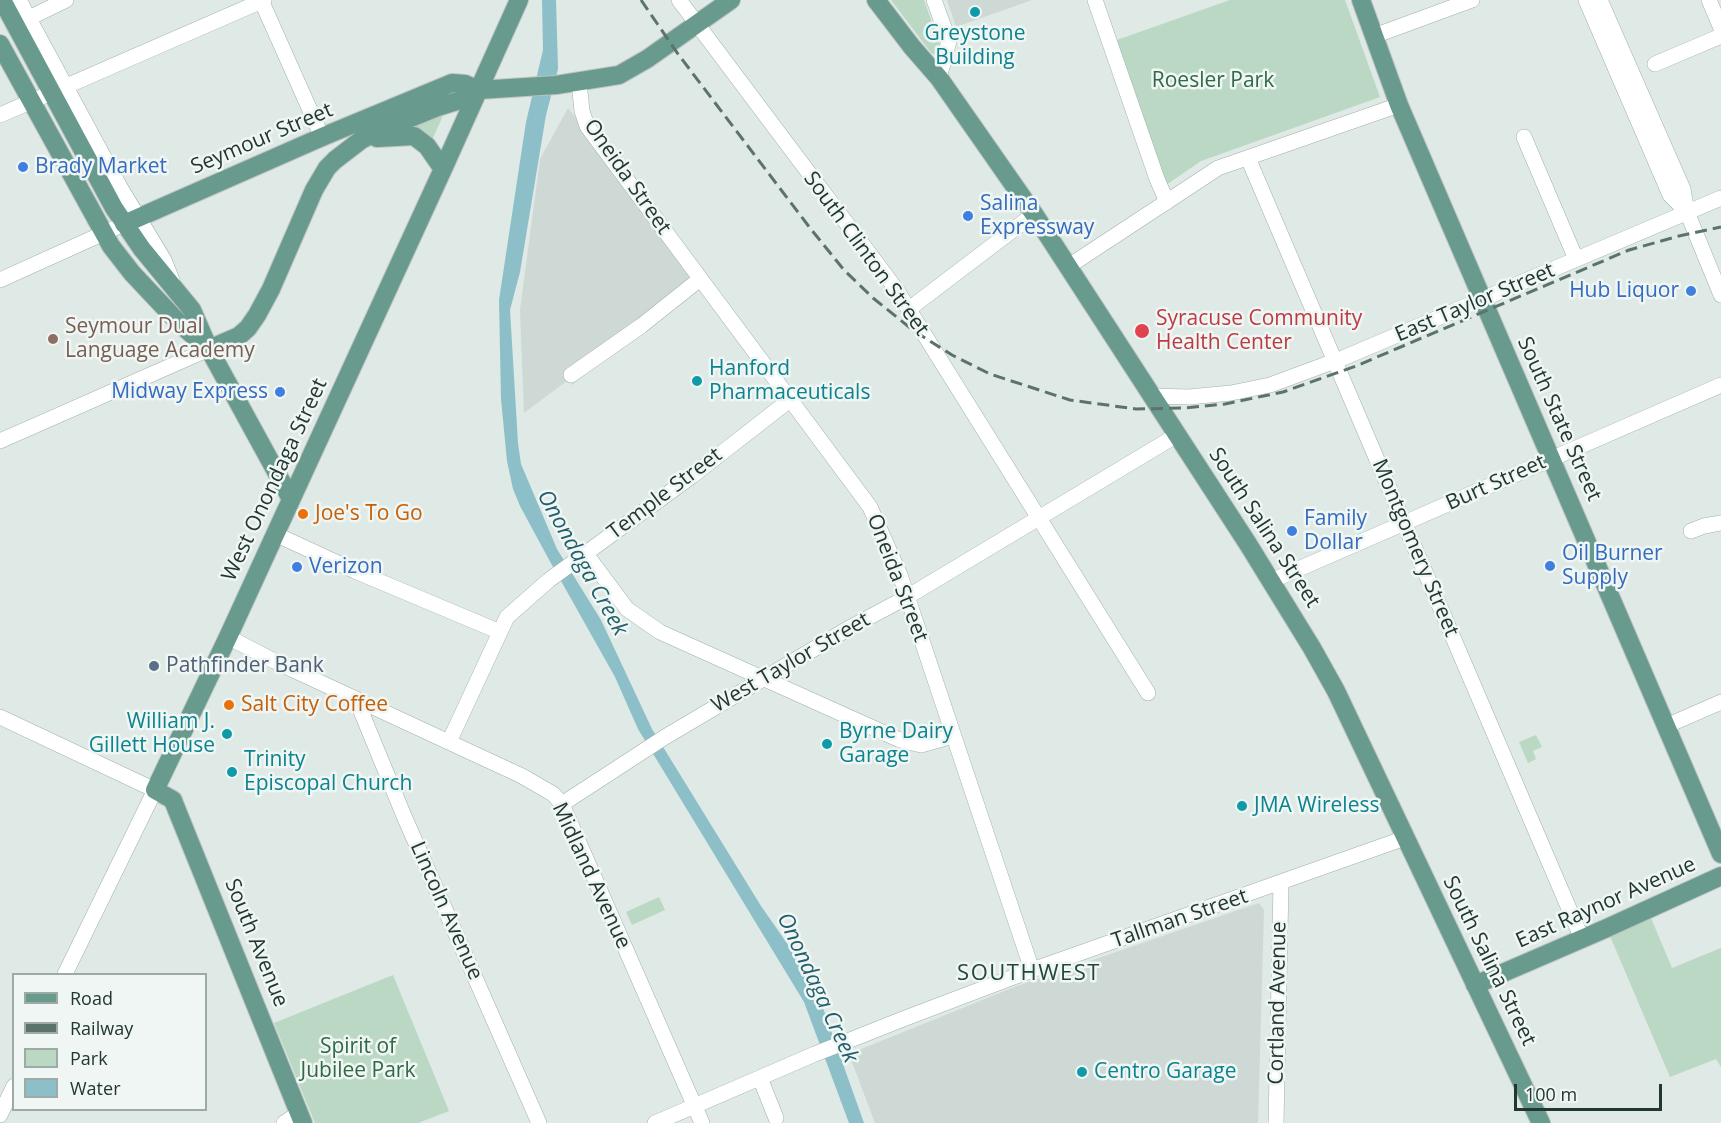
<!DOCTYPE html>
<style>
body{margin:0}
#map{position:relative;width:1721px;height:1123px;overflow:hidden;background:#dfe9e5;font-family:"Open Sans",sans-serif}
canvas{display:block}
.legend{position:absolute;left:12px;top:973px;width:195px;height:138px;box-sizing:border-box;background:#eff6f3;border:2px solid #9daaa6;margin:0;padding:8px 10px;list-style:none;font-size:18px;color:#223732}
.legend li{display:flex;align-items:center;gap:12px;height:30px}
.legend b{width:30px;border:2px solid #9daaa6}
.scale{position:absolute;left:1514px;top:1084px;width:148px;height:27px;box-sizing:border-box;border:3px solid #223732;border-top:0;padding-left:8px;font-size:18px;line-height:21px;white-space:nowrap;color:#223732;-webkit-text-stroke:4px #eff6f3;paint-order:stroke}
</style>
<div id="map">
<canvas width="1721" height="1123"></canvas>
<ul class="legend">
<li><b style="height:8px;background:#689a8e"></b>Road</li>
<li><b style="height:8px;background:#5c736d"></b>Railway</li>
<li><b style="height:16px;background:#bad8c3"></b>Park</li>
<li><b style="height:16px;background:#8dbfc9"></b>Water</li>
</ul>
<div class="scale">100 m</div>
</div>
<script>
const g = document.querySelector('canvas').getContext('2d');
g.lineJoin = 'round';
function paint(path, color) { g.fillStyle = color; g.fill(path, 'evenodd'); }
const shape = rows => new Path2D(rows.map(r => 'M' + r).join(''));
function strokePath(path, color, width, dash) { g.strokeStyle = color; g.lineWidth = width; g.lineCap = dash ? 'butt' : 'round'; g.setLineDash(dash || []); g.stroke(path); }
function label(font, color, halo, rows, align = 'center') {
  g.font = font + ' "Open Sans",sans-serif'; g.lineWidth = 5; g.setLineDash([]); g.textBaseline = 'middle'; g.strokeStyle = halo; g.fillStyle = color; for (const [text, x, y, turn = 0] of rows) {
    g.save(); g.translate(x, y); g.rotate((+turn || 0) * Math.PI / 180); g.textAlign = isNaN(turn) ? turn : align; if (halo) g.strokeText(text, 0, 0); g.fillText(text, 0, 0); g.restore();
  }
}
paint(shape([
 [947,0,1032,0,956,27],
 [568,108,704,284,572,385,568,380,524,413,520,310,540,159],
 [1259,903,1264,910,1258,1123,875,1123,849,1054,1017,986]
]), '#ced8d4');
paint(shape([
 [891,0,924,0,941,48,939,53,932,54],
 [1230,0,1345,0,1380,97,1201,161,1166,185,1114,41],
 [446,109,431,142,413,130,409,124],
 [1536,735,1542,747,1533,751,1536,759,1528,763,1519,742],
 [659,897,665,910,632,925,626,912],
 [1651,918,1672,968,1721,948,1721,1067,1716,1059,1670,1077,1610,936],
 [393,975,449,1111,418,1123,315,1123,274,1023]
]), '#bad8c3');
paint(shape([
 [542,0,556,0,558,69,546,115,520,272,510,310,518,443,521,464,557,549,601,620,652,729,761,906,800,962,818,994,864,1123,849,1123,804,1002,638,729,615,677,547,556,520,506,513,489,507,461,501,399,499,300,526,122,543,50]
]), '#8dbfc9');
const minor = shape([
 [19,0,120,187,164,260,172,280],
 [261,0,322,137],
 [679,0,896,289,1148,693],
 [934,0,949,41,939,78],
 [1095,0,1157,179,1167,202],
 [1586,0,1670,195,1687,212],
 [1600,0,1683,189,1687,212,1721,295],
 [1709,0,1721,28],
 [29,18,66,0],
 [1374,36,1472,0],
 [1655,64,1721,36],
 [579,82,582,111,587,126,870,507,900,575,1032,970],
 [0,115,264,0],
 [1524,137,1576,259],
 [1248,158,1582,939],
 [1069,266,1218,168,1399,105],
 [0,280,124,224],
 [909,309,1034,214],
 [571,375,641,326,700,279],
 [1152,396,1189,397,1231,393,1270,385,1343,358,1721,198],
 [0,441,209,349],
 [1691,531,1704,526,1721,523],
 [275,534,355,571,500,632],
 [586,554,627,609,660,632,900,740,921,745,953,736],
 [1271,581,1721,385],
 [228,637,274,661,522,776,553,794,562,804,702,1123],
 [356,699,404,816,539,1123],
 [0,717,155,790,65,974],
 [1666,726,1721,702],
 [449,742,507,617,549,580,692,476,791,399],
 [562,804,665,737,851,627,907,597,1177,435],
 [760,1078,776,1118],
 [0,1115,14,1086],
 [284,1123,299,1113],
 [655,1123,815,1054,903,1019,1032,970,1405,838],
 [1276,1123,1281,884]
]);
const major = shape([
 [2,0,114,208,142,249,192,310,209,349,291,499],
 [876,0,912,47,939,78,1034,214,1248,544,1312,648,1336,691,1541,1123],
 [1361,0,1399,105,1721,854],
 [0,44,111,246,132,273,179,323,205,346],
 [377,138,414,136,427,146,443,169],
 [124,224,322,137,452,83,465,84,479,90,556,85,619,75,647,59,731,0],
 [209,349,239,336,248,328,257,315,271,289,314,190,327,168,335,160,361,140,381,130,438,107,467,98,479,90],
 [1475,985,1607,928,1721,876],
 [303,1123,174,803,173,800,155,790,228,637,443,169,519,0]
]);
strokePath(minor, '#a3b0ac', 16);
strokePath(major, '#bdc3c2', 20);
strokePath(minor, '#fff', 15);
strokePath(major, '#689a8e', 18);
strokePath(shape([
 [641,0,678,54,810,228,844,270,873,298,914,331,952,355,990,374,1070,400,1136,409,1184,408,1225,404,1283,392,1356,366,1629,250,1679,236,1721,227]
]), '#5c736d', 3, [12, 6]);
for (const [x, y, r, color] of [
 [975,12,6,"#0f9aa8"],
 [23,167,6,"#3f7fe0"],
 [968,216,6,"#3f7fe0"],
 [1691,291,6,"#3f7fe0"],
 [1142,331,8,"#e0444e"],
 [53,339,6,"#8d6e63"],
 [697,381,6,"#0f9aa8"],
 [280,392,6,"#3f7fe0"],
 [303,514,6,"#e8710a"],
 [1292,531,6,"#3f7fe0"],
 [1550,566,6,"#3f7fe0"],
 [297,567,6,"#3f7fe0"],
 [154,666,6,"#5c6f8a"],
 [229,705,6,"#e8710a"],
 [227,734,6,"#0f9aa8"],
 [827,744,6,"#0f9aa8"],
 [232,772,6,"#0f9aa8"],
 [1242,806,6,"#0f9aa8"],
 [1082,1072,6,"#0f9aa8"]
]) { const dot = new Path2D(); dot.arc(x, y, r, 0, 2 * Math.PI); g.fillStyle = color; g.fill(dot); strokePath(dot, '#eff6f3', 2); }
label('21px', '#0d838f', '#eff6f3', [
 ["Greystone",975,34,"center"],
 ["Building",975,58,"center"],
 ["Hanford",709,369],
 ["Pharmaceuticals",709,393],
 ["William J.",215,722,"right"],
 ["Gillett House",215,746,"right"],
 ["Byrne Dairy",839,732],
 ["Garage",839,756],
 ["Trinity",244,760],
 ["Episcopal Church",244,784],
 ["JMA Wireless",1254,806],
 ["Centro Garage",1094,1072]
], 'left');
label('21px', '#316947', '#eff6f3', [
 ["Roesler Park",1213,81],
 ["Spirit of",358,1047],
 ["Jubilee Park",358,1071]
]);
label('21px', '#223732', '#eff6f3', [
 ["Seymour Street",262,139,-23],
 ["Oneida Street",627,177,55],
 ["South Clinton Street",866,254,54],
 ["East Taylor Street",1475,303,-23],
 ["South State Street",1559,419,66],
 ["West Onondaga Street",275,480,-65],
 ["Burt Street",1496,483,-24],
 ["Temple Street",665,494,-37],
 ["South Salina Street",1264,528,57],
 ["Montgomery Street",1415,548,67],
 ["Oneida Street",897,578,69],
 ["West Taylor Street",791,663,-30],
 ["Midland Avenue",591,876,65],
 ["East Raynor Avenue",1606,903,-24],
 ["Lincoln Avenue",446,911,66],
 ["Tallman Street",1180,919,-19],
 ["South Avenue",256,943,68],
 ["South Salina Street",1489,961,64],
 ["Cortland Avenue",1278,1003,-89]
]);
label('21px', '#366cbe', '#eff6f3', [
 ["Brady Market",35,167],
 ["Salina",980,204],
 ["Expressway",980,228],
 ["Hub Liquor",1679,291,"right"],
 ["Midway Express",268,392,"right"],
 ["Family",1304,519],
 ["Dollar",1304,543],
 ["Oil Burner",1562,554],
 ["Supply",1562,578],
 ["Verizon",309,567]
], 'left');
label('21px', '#be3a42', '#eff6f3', [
 ["Syracuse Community",1156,319],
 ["Health Center",1156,343]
], 'left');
label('21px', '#785e54', '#eff6f3', [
 ["Seymour Dual",65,327],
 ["Language Academy",65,351]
], 'left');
label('21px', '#c56008', '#eff6f3', [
 ["Joe's To Go",315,514],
 ["Salt City Coffee",241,705]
], 'left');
label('21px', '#4e5e75', '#eff6f3', [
 ["Pathfinder Bank",166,666]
], 'left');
label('italic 22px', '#235f6c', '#eff6f3', [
 ["Onondaga Creek",582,563,61],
 ["Onondaga Creek",817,988,65]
]);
g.letterSpacing = '1.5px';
label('22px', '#21473e', '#eff6f3', [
 ["SOUTHWEST",1029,974]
]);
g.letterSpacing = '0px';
</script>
